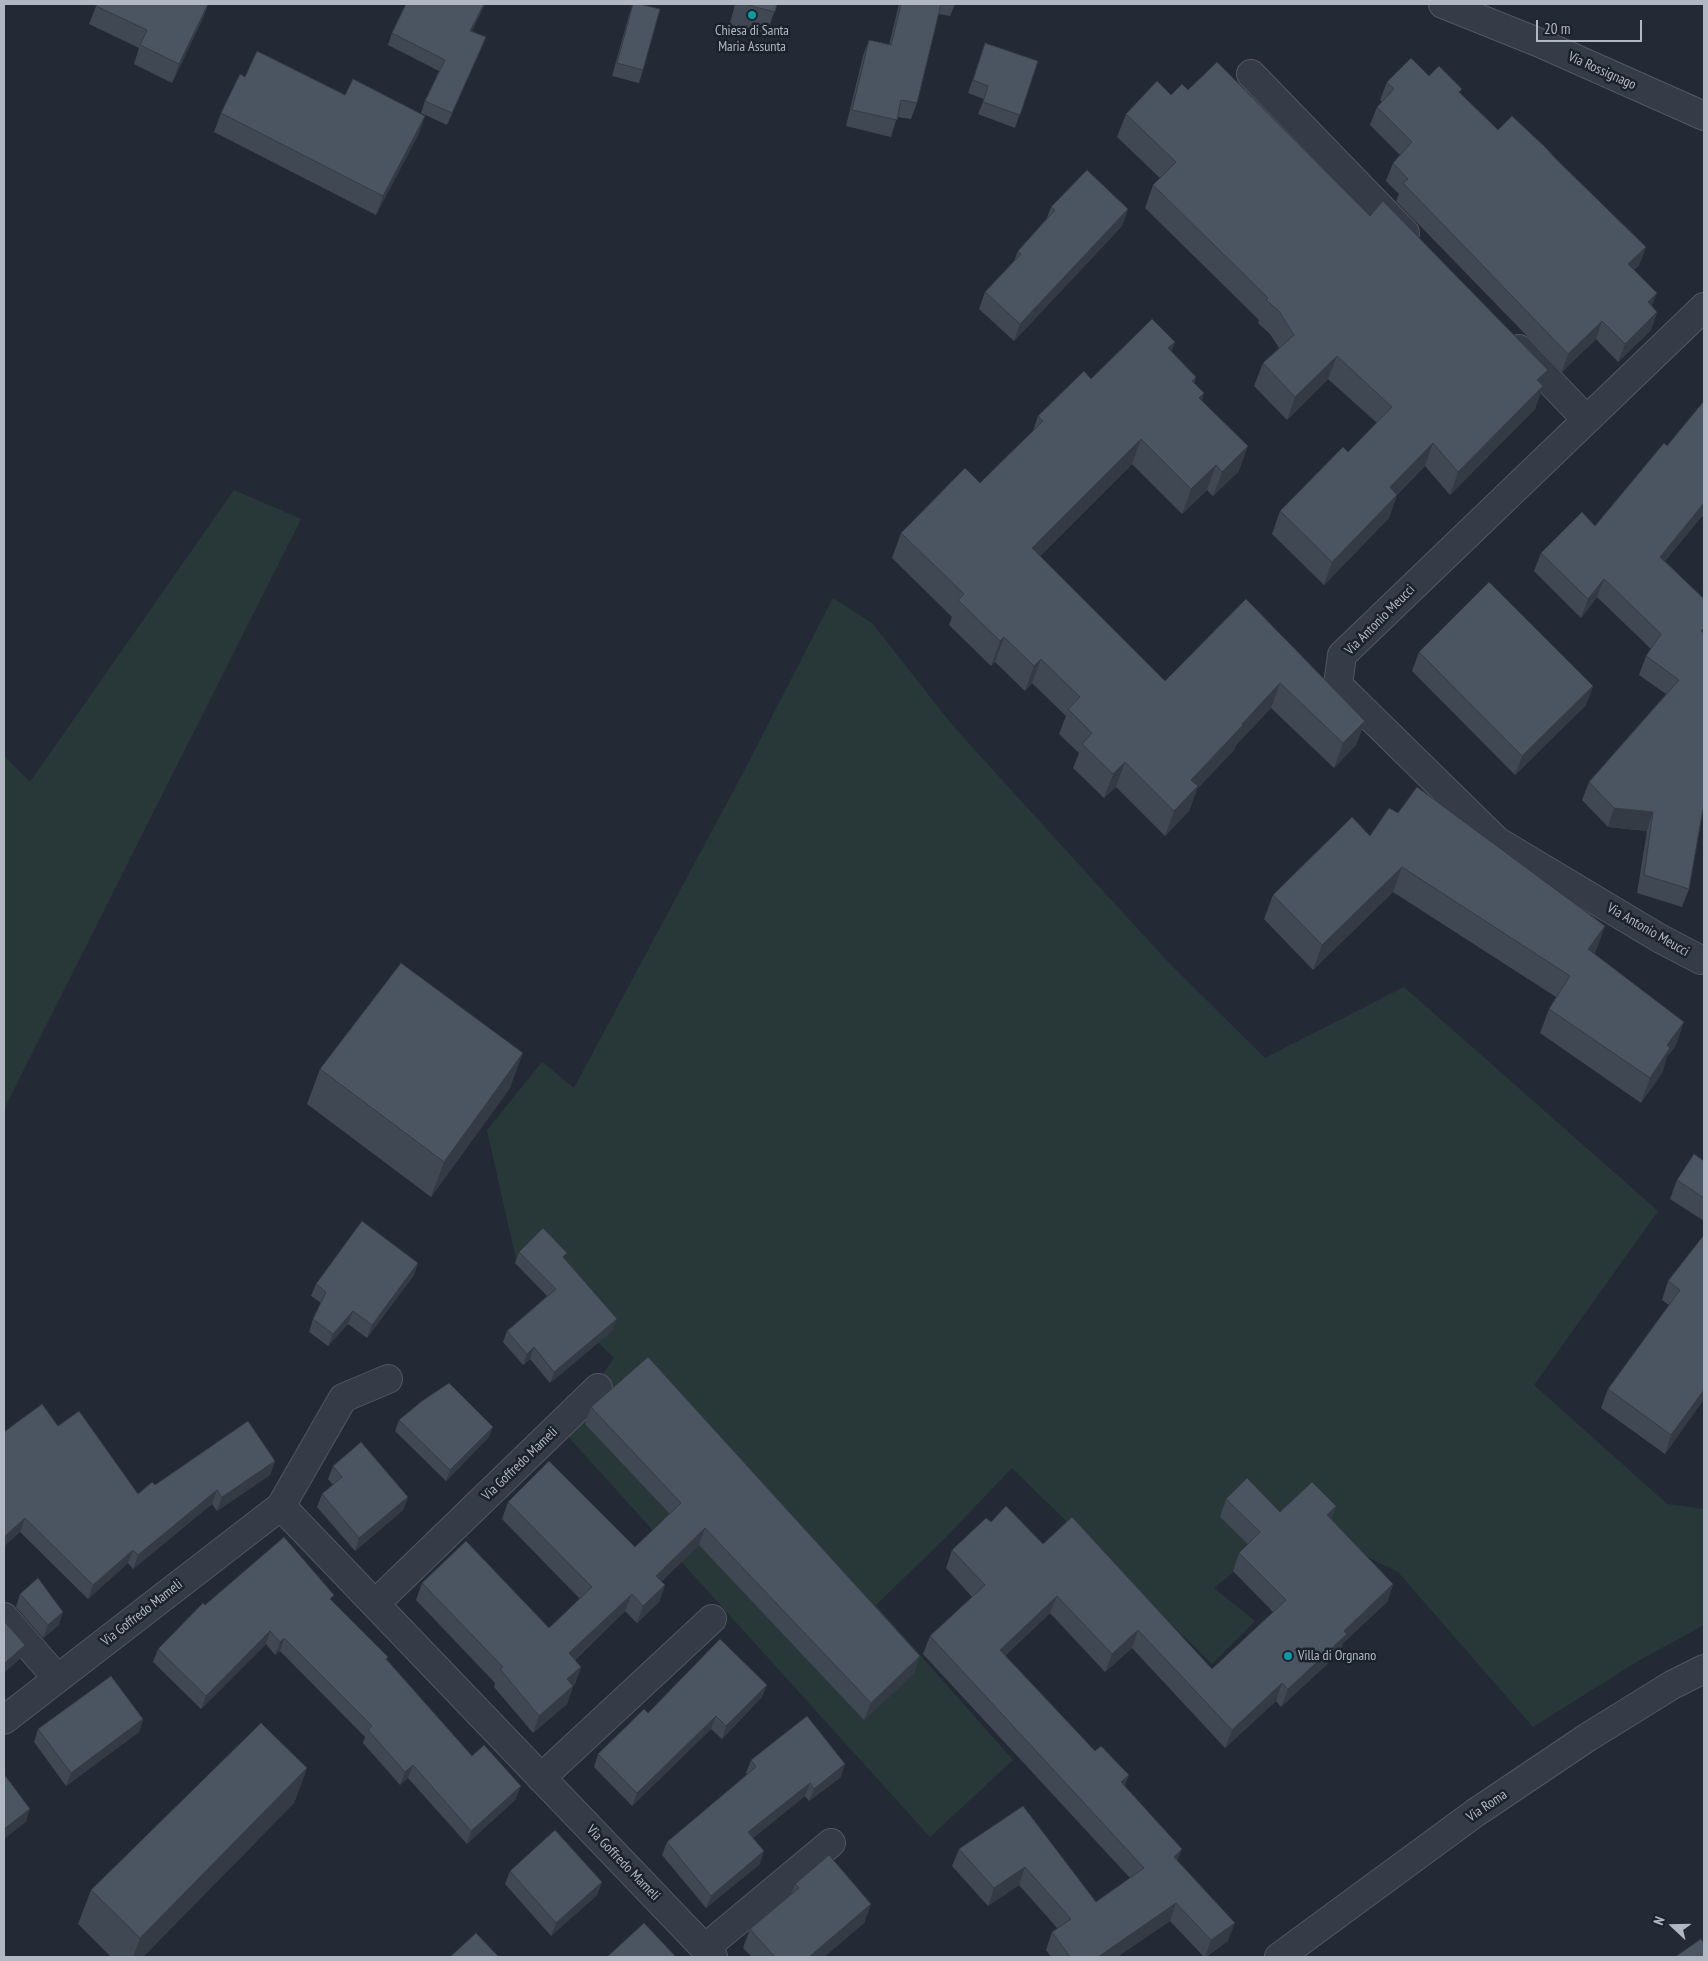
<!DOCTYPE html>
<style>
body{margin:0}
#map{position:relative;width:1708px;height:1961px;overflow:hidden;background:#232a36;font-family:"PT Sans Narrow",sans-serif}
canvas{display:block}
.frame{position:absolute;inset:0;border:5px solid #b1b7c3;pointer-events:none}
.north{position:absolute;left:1648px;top:1901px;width:50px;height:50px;-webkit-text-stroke:4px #1c222b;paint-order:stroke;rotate:291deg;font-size:14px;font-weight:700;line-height:20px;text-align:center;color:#b1b7c3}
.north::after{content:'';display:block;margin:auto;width:18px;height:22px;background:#b1b7c3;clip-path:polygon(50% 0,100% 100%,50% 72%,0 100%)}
.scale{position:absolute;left:1536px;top:20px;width:106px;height:22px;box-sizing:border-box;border:2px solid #b1b7c3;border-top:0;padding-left:6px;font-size:15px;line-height:18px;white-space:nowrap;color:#b1b7c3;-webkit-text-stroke:4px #1c222b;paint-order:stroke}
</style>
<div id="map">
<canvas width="1708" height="1961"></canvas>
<div class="frame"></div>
<div class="north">N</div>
<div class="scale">20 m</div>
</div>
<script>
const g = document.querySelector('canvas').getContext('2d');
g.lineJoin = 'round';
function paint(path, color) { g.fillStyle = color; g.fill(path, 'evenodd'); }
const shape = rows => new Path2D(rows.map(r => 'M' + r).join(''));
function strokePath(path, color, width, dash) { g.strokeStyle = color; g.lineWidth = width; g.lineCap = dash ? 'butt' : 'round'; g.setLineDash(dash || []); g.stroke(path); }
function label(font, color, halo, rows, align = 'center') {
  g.font = font + ' "PT Sans Narrow",sans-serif'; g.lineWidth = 5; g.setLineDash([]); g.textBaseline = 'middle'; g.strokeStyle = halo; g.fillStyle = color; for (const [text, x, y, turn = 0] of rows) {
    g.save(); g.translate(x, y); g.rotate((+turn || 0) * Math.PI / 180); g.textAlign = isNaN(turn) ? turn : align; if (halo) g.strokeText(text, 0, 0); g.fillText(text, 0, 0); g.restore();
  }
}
paint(shape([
 [234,490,301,519,4,1109,4,756,30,782],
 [833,598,872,623,953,726,1062,846,1168,962,1265,1058,1404,987,1658,1211,1534,1385,1667,1504,1704,1509,1704,1625,1638,1661,1533,1727,1398,1572,1295,1522,1214,1588,1255,1621,1212,1664,1012,1468,945,1538,876,1605,1013,1760,930,1837,564,1432,614,1358,517,1264,487,1130,542,1062,574,1088,743,773]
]), '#283839');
const minor = shape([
 [1443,4,1540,43,1704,116],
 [1251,74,1405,233],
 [1519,349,1586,419],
 [1701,960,1659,938,1497,841,1338,685,1342,655,1704,307],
 [281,1506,343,1398,388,1379],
 [376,1603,598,1388],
 [4,1617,57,1678],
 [4,1720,281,1506,713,1957],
 [541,1778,712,1619],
 [705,1948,831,1843],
 [1279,1957,1475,1813,1588,1737,1672,1685,1704,1669]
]);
strokePath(minor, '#515761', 30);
strokePath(minor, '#363c47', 28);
paint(shape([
 [97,4,208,4,203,18,172,83,134,64,139,48,89,24],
 [406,4,485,4,472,31,486,37,481,49,447,125,421,113,425,101,439,71,388,45,392,33],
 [633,4,643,70,639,83,612,76,629,15],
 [735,4,777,4,766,36,729,27],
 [899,4,955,4,950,16,938,14,917,103,911,119,897,117,891,137,846,126,863,56,869,40,889,45],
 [981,56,1038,61,1015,128,978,114,984,99,968,93],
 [1429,76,1460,93,1498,130,1558,161,1646,247,1639,265,1634,270,1652,306,1657,312,1651,330,1618,362,1596,339,1562,372,1396,201,1399,194,1386,181,1393,163,1400,155,1370,125,1377,107,1382,102,1380,100,1387,82],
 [245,77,345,95,425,116,418,135,376,215,214,132,221,113],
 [1188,90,1370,216,1543,386,1535,409,1450,495,1425,466,1397,495,1389,518,1324,585,1272,534,1280,511,1348,452,1377,423,1328,379,1287,420,1254,386,1263,363,1279,348,1270,334,1258,323,1259,320,1145,208,1153,185,1160,178,1117,137,1126,114,1171,95],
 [1051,207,1128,209,1122,226,1014,341,979,309,985,292,1014,261,1018,251,1047,218],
 [1171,352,1196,377,1194,383,1204,393,1202,400,1239,471,1213,496,1207,490,1182,514,1132,464,1040,556,1165,681,1246,599,1365,721,1356,745,1334,768,1271,708,1236,745,1234,750,1197,789,1189,811,1165,836,1116,787,1104,798,1073,768,1079,753,1059,734,1066,716,1032,683,1025,691,995,662,991,666,949,625,952,617,892,558,901,533,980,483,1033,431,1038,416,1091,379],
 [1704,401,1704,518,1702,516,1665,561,1704,599,1689,889,1682,907,1637,893,1647,831,1608,827,1582,800,1589,782,1666,694,1639,675,1646,656,1651,649,1597,597,1581,618,1534,571,1541,553,1595,526,1667,446],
 [1419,652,1593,686,1586,705,1515,775,1412,671],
 [1370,836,1605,926,1596,950,1594,954,1684,1022,1675,1047,1667,1056,1662,1073,1641,1103,1540,1033,1549,1009,1556,997,1393,892,1313,970,1264,919,1273,895],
 [320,1069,510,1088,431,1197,307,1104],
 [1704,1161,1704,1221,1670,1199,1677,1180],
 [1704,1235,1704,1399,1665,1454,1601,1408,1608,1389,1669,1305,1662,1300,1668,1281],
 [519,1252,565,1259,612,1331,550,1383,530,1359,523,1365,503,1342,507,1331,547,1296,515,1263],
 [418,1263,414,1275,367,1338,348,1324,328,1346,309,1332,313,1319,321,1303,311,1296,316,1284],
 [591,1407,920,1656,914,1673,864,1720,699,1545,661,1582,665,1585,659,1602,637,1623,625,1611,575,1660,581,1667,575,1684,573,1686,567,1704,533,1733,494,1687,495,1683,416,1600,422,1583,549,1628,580,1599,502,1519,508,1502,635,1547,670,1514,585,1424],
 [399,1420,489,1437,446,1481,395,1431],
 [58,1426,138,1494,155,1485,275,1461,270,1475,217,1511,212,1504,133,1569,128,1563,88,1599,20,1532,4,1546,4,1432],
 [333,1466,408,1497,403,1510,355,1551,317,1507,322,1494,333,1485,328,1479],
 [1226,1499,1280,1512,1336,1506,1331,1520,1393,1584,1387,1602,1343,1643,1340,1652,1281,1707,1276,1701,1225,1748,1132,1648,1105,1672,1050,1613,1005,1656,1095,1751,1129,1775,1124,1786,1177,1861,1228,1941,1206,1957,1204,1957,1170,1921,1117,1957,1051,1957,1046,1950,1052,1932,1058,1929,1019,1885,988,1906,952,1866,959,1849,1023,1806,1096,1902,1130,1878,923,1654,930,1636,972,1597,946,1568,952,1550,991,1522,1043,1544,1212,1669,1273,1612,1233,1571,1239,1553,1248,1544,1220,1517],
 [20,1594,59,1625,43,1638,16,1607],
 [332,1601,388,1657,387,1660,472,1756,516,1799,467,1844,408,1778,400,1785,363,1743,365,1737,280,1651,275,1655,266,1644,201,1709,153,1662,158,1649,205,1605],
 [762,1697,722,1739,711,1729,632,1806,594,1767,598,1754,648,1713],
 [143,1719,139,1732,66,1786,34,1742,38,1729],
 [751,1760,841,1777,809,1801,805,1796,753,1838,760,1864,706,1908,662,1855,667,1842,747,1775,746,1773],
 [307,1768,294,1803,143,1957,111,1957,78,1924,91,1890],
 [510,1871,602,1882,597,1895,551,1936,505,1884],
 [795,1884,871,1904,864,1923,824,1957,752,1957,743,1948,750,1929,791,1895]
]), '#404853');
paint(shape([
 [208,4,203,18,172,83,179,64],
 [484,4,485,4,466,43,470,31],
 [486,37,481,49,447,125,452,113],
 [425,116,418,135,376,215,383,196],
 [1128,209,1122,226,1014,341,1020,324],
 [1646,247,1639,265,1622,282,1628,264],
 [1657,293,1650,311,1648,302],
 [1657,312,1651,330,1618,362,1625,344],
 [1602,321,1596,339,1562,372,1568,354],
 [1175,342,1166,367,1168,348],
 [1337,356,1328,379,1287,420,1295,397],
 [1548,370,1541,389,1543,386,1535,409,1450,495,1458,472,1537,380],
 [1204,393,1195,418,1199,398],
 [1141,439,1132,464,1023,573,1032,548],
 [1433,443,1425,466,1381,510,1390,487],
 [1248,446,1239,471,1213,496,1222,472],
 [1216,465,1207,490,1182,514,1191,489],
 [1397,495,1389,518,1324,585,1332,562],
 [1704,503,1704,510,1702,516,1653,575,1660,557],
 [1604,579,1597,597,1581,618,1588,599],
 [1004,637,995,662,991,666,1000,641],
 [1041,659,1032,683,1025,691,1034,666],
 [1280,683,1271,708,1236,745,1234,750,1197,789,1189,811,1165,836,1174,811,1191,780],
 [1593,686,1586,705,1515,775,1522,756],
 [1365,721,1356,745,1334,768,1343,743],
 [1125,762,1116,787,1104,798,1113,774],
 [1614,808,1653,812,1647,831,1608,827],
 [1402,867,1393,892,1313,970,1322,945],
 [1605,926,1596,950,1579,974,1588,949],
 [1684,1022,1675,1047,1667,1056,1662,1073,1641,1103,1650,1078,1667,1045],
 [523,1053,510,1088,431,1197,444,1162],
 [418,1263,414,1275,367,1338,372,1325],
 [353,1311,348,1324,328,1346,333,1334],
 [617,1319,612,1331,550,1383,554,1372],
 [534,1347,530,1359,523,1365,527,1354],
 [1704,1390,1704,1399,1665,1454,1671,1435],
 [493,1427,489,1437,446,1481,450,1470],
 [275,1461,270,1475,217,1511,222,1497],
 [217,1490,212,1504,133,1569,138,1555],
 [408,1497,403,1510,355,1551,359,1538],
 [1336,1506,1329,1523,1327,1515],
 [25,1518,20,1532,4,1546,4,1537],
 [705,1528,699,1545,650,1593,656,1576],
 [133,1550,128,1563,88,1599,93,1585],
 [1393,1584,1387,1602,1343,1643,1340,1652,1281,1707,1288,1689,1344,1631],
 [665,1585,659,1602,637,1623,643,1606],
 [632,1594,625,1611,563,1670,569,1653],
 [1057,1596,1050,1613,993,1667,1000,1650],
 [63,1612,59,1625,43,1638,48,1625],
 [1138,1630,1132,1648,1105,1672,1112,1654],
 [270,1631,266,1644,201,1709,206,1696],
 [284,1638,280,1651,275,1655,280,1642],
 [25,1645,20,1659,4,1673,4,1664],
 [920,1656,914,1673,864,1720,871,1703],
 [581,1667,575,1684,561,1696,567,1679],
 [1282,1683,1276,1701,1225,1748,1232,1730],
 [767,1685,762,1697,722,1739,726,1726],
 [573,1686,567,1704,533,1733,539,1716],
 [716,1716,711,1729,632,1806,637,1793],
 [143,1719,139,1732,66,1786,71,1773],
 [845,1764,841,1777,809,1801,814,1789],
 [413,1765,408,1778,400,1785,405,1772],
 [307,1768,294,1803,143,1957,133,1957,140,1938],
 [1129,1775,1122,1793,1121,1782],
 [810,1783,805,1796,744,1845,748,1832],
 [521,1786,516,1799,467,1844,471,1831],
 [30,1809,26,1822,4,1839,4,1829],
 [1182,1849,1175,1867,1174,1857],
 [764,1851,760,1864,706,1908,711,1896],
 [1025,1867,1019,1885,988,1906,994,1888],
 [602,1882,597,1895,551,1936,556,1923],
 [1176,1903,1170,1921,1117,1957,1098,1957],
 [871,1904,864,1923,824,1957,809,1957],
 [1235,1923,1228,1941,1205,1957,1211,1940]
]), '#343b44');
const building = shape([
 [97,4,208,4,179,64,140,45,147,30,96,6,97,4],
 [406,4,484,4,470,31,486,37,452,113,425,101,445,60,392,33,406,4],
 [633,4,639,4,660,9,643,70,617,63,633,4],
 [744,4,777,4,775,12,744,4],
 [901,4,941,4,917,103,901,100,897,120,852,110,869,40,891,45,901,4],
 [985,43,1038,61,1020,115,983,102,988,86,973,80,985,43],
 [257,51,345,95,353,79,425,116,383,196,221,113,240,74,245,77,257,51],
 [1411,58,1429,76,1439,66,1462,89,1459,92,1498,130,1512,116,1545,147,1558,161,1646,247,1628,264,1657,293,1648,302,1657,312,1625,344,1602,321,1568,354,1403,183,1408,179,1393,163,1412,142,1377,107,1394,89,1387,82,1411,58],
 [1217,62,1370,216,1383,201,1548,370,1537,380,1543,386,1458,472,1433,443,1390,487,1397,495,1332,562,1280,511,1343,447,1348,452,1392,407,1337,356,1295,397,1263,363,1294,335,1279,311,1266,300,1268,298,1153,185,1176,162,1126,114,1157,81,1171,95,1182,84,1188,90,1217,62],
 [1087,170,1128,209,1020,324,985,292,1021,254,1018,251,1055,210,1051,207,1087,170],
 [1152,319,1175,342,1168,348,1196,377,1192,381,1204,393,1199,398,1248,446,1222,472,1216,465,1191,489,1141,439,1032,548,1165,681,1246,599,1365,721,1343,743,1280,683,1242,724,1243,725,1191,780,1198,786,1174,811,1125,762,1113,774,1082,744,1092,733,1068,709,1080,697,1041,659,1034,666,1004,637,1000,641,958,600,964,594,901,533,965,468,980,483,1043,421,1038,416,1084,371,1091,379,1152,319],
 [1704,401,1704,503,1660,557,1704,599,1704,628,1701,631,1704,633,1704,803,1689,889,1644,875,1653,812,1614,808,1589,782,1679,680,1646,656,1661,634,1604,579,1588,599,1541,553,1582,512,1595,526,1664,443,1667,446,1704,401],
 [1489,582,1593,686,1522,756,1419,652,1489,582],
 [1417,787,1605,926,1588,949,1684,1022,1667,1045,1670,1048,1650,1078,1549,1009,1570,976,1402,867,1322,945,1273,895,1352,817,1370,836,1389,808,1398,813,1417,787],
 [401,963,523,1053,444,1162,320,1069,401,963],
 [1694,1154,1704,1161,1704,1198,1677,1180,1694,1154],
 [362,1221,418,1263,372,1325,353,1311,333,1334,313,1319,326,1292,316,1284,362,1221],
 [543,1228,567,1253,563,1257,617,1319,554,1372,534,1347,527,1354,507,1331,556,1289,519,1252,543,1228],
 [1704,1235,1704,1390,1671,1435,1608,1389,1680,1290,1668,1281,1704,1235],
 [648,1357,920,1656,871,1703,705,1528,656,1576,665,1585,643,1606,632,1594,569,1653,581,1667,567,1679,573,1686,539,1716,500,1669,503,1667,422,1583,466,1541,549,1628,592,1587,508,1502,549,1461,635,1547,681,1503,591,1407,648,1357],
 [449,1383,493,1427,450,1470,399,1420,422,1401,449,1383],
 [42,1404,58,1426,79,1411,138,1494,152,1482,155,1485,248,1421,275,1461,222,1497,217,1490,138,1555,133,1550,93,1585,25,1518,4,1537,4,1432,42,1404],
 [361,1442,408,1497,359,1538,322,1494,342,1477,333,1466,361,1442],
 [1247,1478,1280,1512,1312,1482,1336,1506,1327,1515,1393,1584,1344,1631,1347,1634,1288,1689,1282,1683,1232,1730,1138,1630,1112,1654,1057,1596,1000,1650,1095,1751,1101,1746,1129,1775,1121,1782,1182,1849,1174,1857,1235,1923,1211,1940,1176,1903,1098,1957,1070,1957,1052,1932,1071,1919,1025,1867,994,1888,959,1849,1023,1806,1096,1902,1144,1868,930,1636,985,1585,952,1550,986,1518,991,1522,1006,1506,1043,1544,1072,1517,1212,1669,1286,1600,1239,1553,1260,1532,1226,1499,1247,1478],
 [284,1537,334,1595,330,1599,388,1657,386,1659,472,1756,484,1745,521,1786,471,1831,413,1765,405,1772,368,1730,372,1726,284,1638,280,1642,270,1631,206,1696,158,1649,203,1603,205,1605,284,1537],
 [38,1578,63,1612,48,1625,20,1594,38,1578],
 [4,1621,25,1645,4,1664,4,1621],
 [720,1639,767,1685,726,1726,716,1716,637,1793,598,1754,644,1709,648,1713,720,1639],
 [111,1676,143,1719,71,1773,38,1729,111,1676],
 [807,1716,845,1764,814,1789,810,1783,748,1832,764,1851,711,1896,667,1842,756,1767,751,1760,807,1716],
 [261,1723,307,1768,140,1938,91,1890,261,1723],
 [4,1774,30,1809,4,1829,4,1774],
 [555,1830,602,1882,556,1923,510,1871,555,1830],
 [829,1855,871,1904,809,1957,775,1957,750,1929,799,1888,795,1884,829,1855],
 [644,1923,676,1957,607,1957,644,1923],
 [476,1933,499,1957,450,1957,476,1933],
 [1701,1939,1704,1943,1704,1957,1675,1957,1701,1939]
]);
paint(building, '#4b5461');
strokePath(building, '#343b44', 1);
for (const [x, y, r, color] of [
 [752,15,5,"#0f9aa8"],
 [1288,1656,5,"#0f9aa8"]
]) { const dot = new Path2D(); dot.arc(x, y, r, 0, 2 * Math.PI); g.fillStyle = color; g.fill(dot); strokePath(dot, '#1c222b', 2); }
label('14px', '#b1b7c3', '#1c222b', [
 ["Chiesa di Santa",752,31],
 ["Maria Assunta",752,47],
 ["Villa di Orgnano",1298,1656,"left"]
]);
label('14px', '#b1b7c3', '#1c222b', [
 ["Via Rossignago",1602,71,24],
 ["Via Antonio Meucci",1380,620,-45],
 ["Via Antonio Meucci",1648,930,30],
 ["Via Goffredo Mameli",520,1464,-44],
 ["Via Goffredo Mameli",142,1613,-38],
 ["Via Roma",1487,1806,-34],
 ["Via Goffredo Mameli",623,1863,46]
]);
</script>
